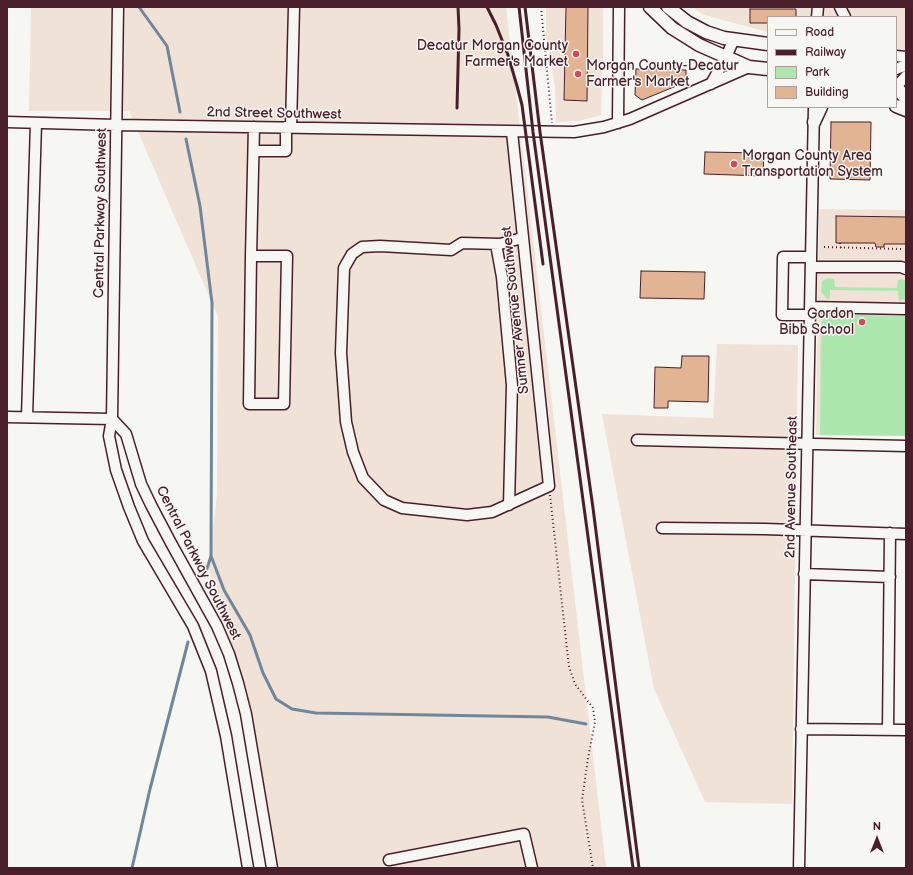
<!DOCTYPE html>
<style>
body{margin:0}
#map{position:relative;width:913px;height:875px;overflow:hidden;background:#f6f6f2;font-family:"Balsamiq Sans",sans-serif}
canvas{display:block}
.frame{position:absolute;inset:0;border:8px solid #4a1f2b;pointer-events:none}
.legend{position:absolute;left:767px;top:16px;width:130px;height:92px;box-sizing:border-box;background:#f6f6f2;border:1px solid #b1a0a2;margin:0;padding:5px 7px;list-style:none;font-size:12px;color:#4a1f2b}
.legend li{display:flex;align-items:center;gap:8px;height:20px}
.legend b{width:20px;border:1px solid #b1a0a2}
.north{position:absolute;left:857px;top:819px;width:40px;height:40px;-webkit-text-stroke:3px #f6f6f2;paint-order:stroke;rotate:0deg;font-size:11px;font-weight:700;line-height:16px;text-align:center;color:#4a1f2b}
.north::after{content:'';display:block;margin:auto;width:14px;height:18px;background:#4a1f2b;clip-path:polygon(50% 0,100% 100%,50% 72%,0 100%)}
</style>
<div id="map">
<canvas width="913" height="875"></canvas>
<div class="frame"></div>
<ul class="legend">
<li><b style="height:5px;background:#f6f6f2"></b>Road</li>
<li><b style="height:5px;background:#4a1f2b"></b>Railway</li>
<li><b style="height:11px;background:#ace8ae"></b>Park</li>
<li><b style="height:11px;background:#e2b493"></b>Building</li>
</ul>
<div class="north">N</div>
</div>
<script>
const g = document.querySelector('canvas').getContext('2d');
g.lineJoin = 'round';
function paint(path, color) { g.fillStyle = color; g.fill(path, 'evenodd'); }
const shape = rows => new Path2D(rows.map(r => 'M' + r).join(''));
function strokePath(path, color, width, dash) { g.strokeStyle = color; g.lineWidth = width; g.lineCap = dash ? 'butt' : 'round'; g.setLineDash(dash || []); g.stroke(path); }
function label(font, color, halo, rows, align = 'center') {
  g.font = font + ' "Balsamiq Sans",sans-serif'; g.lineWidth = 3; g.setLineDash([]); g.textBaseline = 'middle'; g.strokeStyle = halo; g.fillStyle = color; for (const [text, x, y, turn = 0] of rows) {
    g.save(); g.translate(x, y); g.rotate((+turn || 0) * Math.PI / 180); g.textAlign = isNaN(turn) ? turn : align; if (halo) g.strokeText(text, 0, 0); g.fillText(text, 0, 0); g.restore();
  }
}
paint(shape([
 [31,7,506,7,606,868,278,868,252,714,208,567,217,495,218,317,129,111,29,111],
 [546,7,603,7,603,60,601,115,579,121,556,122,555,87,546,36],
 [692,7,906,7,906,51,896,50,896,17,768,17,768,32,704,15],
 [819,209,906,210,906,436,816,435],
 [717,344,798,345,792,804,705,802,654,689,602,414,713,418]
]), '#f0e2d6');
paint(shape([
 [828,278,834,279,835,287,897,288,898,280,902,279,906,281,906,299,899,301,898,291,830,290,830,298,828,300,821,292,822,281],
 [829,314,906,316,906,436,820,435,821,324,823,316]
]), '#ace8ae');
strokePath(shape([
 [139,7,167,46,180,112],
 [186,139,200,206,212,303,211,556,205,575],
 [211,556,224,590,250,635,263,673,276,699,292,709,316,713,548,717,586,724],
 [132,868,150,789,188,642]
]), '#6f879c', 3);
const building = shape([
 [566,7,588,7,587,101,564,100,566,7],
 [750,9,796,9,796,17,768,17,768,23,750,23,750,9],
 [636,69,686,70,686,82,642,100,635,95,636,69],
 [831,122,871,122,870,180,830,179,831,122],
 [705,152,763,153,764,176,704,174,705,152],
 [836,216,906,217,906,244,884,244,884,247,876,247,875,243,836,243,836,216],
 [641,271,705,272,704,299,640,298,641,271],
 [682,356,709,356,708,402,668,401,668,408,654,408,655,367,681,368,682,356]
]);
paint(building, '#e2b493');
strokePath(building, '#4a1f2b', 1);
const minor = shape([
 [118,7,112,419,109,436,116,470,129,507,143,541,193,626,211,671,226,736,248,868],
 [840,7,845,17],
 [817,17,818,7],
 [896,56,906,57],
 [896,69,906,65],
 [711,84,726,57,734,39],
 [896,87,906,76],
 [7,122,116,125,574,132,604,127,630,119,749,67],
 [618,123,619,7],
 [291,127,294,7],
 [512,132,549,486,492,512,467,515,402,508,384,500,363,478,353,452,346,422,341,353,344,268,352,254,362,247,380,246,451,250,462,243,500,244,522,238],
 [254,151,286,151,286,127],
 [496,244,502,277,512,385,509,505],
 [251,256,249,404,284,404,287,256,251,256,254,127],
 [811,267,901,267,906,269],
 [810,307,906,309],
 [810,315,782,315,783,257,811,257],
 [7,417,112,419],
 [27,417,36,123],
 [112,419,126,434,141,484,151,505,171,543,217,626,229,654,238,683,246,714,272,868],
 [637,440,906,446],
 [662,528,765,529,906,534],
 [804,574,890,577],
 [801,729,906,730],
 [888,730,890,533],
 [389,860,524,834,532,868],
 [799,868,814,107]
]);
const major = shape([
 [650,7,672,28,699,45,749,67,768,69],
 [668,7,687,22,706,32,724,38,768,44],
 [896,86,906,99],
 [896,106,906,110],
 [814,122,821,107]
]);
strokePath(minor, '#4a1f2b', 13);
strokePath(major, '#4a1f2b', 15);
strokePath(shape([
 [541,7,552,123],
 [840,243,841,248],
 [824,247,901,249],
 [550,495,569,667,575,684,593,708,595,722,588,758,582,800,593,868]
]), '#4a1f2b', 2, [1, 3]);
strokePath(minor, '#f6f6f2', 10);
strokePath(major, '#f6f6f2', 12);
strokePath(shape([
 [487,7,496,25,508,55,517,86,522,105,543,264],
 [519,7,533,132,633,868],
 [525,7,540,132,593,508,639,868],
 [457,108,459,29,458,7]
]), '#4a1f2b', 3);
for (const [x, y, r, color] of [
 [576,54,4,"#d1495b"],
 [578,74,4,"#d1495b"],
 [734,164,4,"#d1495b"],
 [862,322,4,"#d1495b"]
]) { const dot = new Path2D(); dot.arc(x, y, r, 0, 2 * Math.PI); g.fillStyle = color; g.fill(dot); strokePath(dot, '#f6f6f2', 1.5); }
label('14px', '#4a1f2b', '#f6f6f2', [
 ["Decatur Morgan County",568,46],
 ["Farmer's Market",568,62],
 ["Morgan County-Decatur",586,66,"left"],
 ["Farmer's Market",586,82,"left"],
 ["Morgan County Area",742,156,"left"],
 ["Transportation System",742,172,"left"],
 ["Gordon",854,314],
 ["Bibb School",854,330]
], 'right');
label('14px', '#4a1f2b', '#f6f6f2', [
 ["2nd Street Southwest",274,114,1],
 ["Central Parkway Southwest",101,213,-89],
 ["Sumner Avenue Southwest",516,310,-96],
 ["2nd Avenue Southeast",792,487,-89],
 ["Central Parkway Southwest",198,563,63]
]);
</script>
